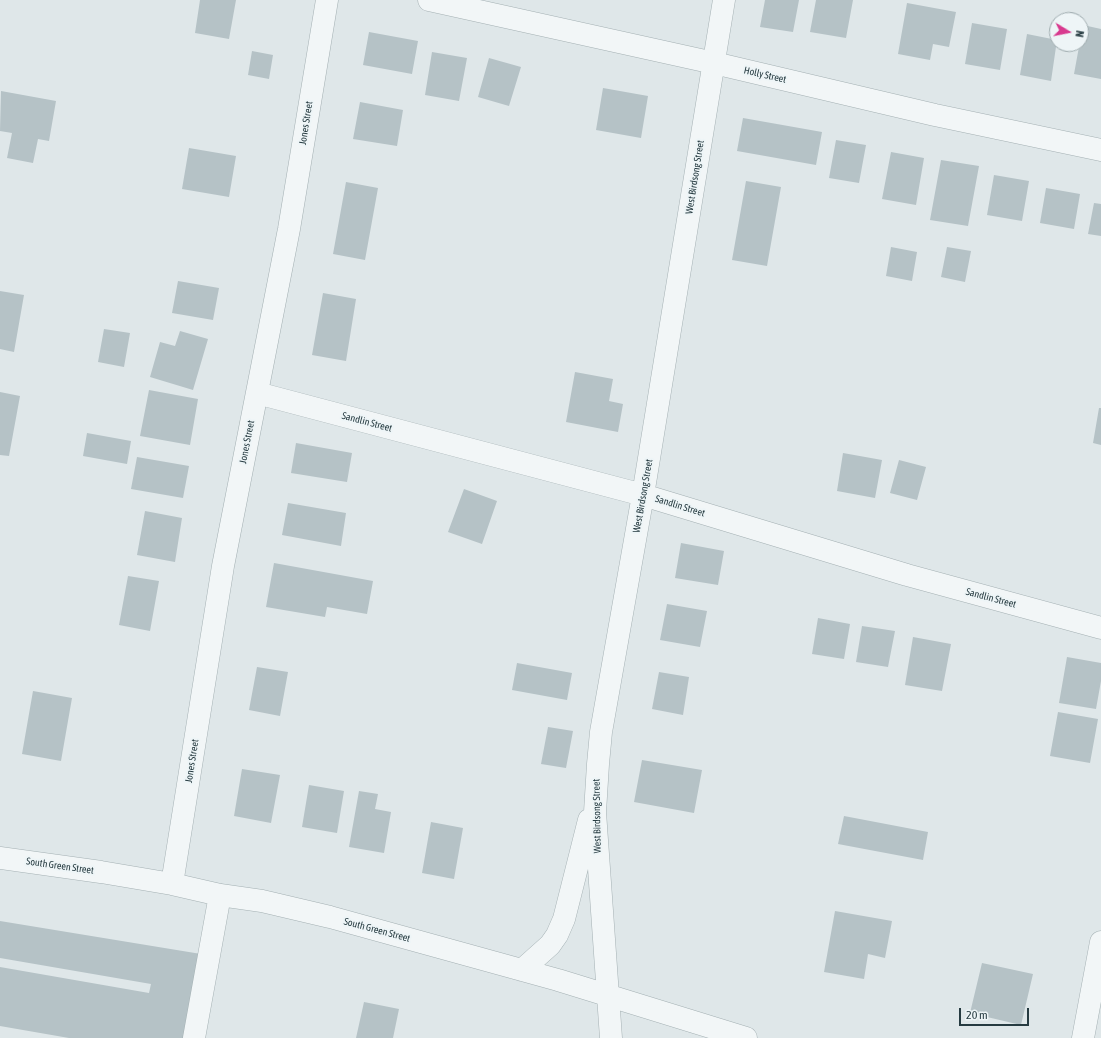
<!DOCTYPE html>
<style>
body{margin:0}
#map{position:relative;width:1101px;height:1038px;overflow:hidden;background:#dfe7e9;font-family:"Asap Condensed",sans-serif}
canvas{display:block}
.north{position:absolute;left:1049px;top:12px;width:40px;height:40px;box-sizing:border-box;background:#eef5f7;border:1px solid #9eabae;border-radius:50%;rotate:100deg;font-size:11px;font-weight:700;line-height:16px;text-align:center;color:#263b41}
.north::after{content:'';display:block;margin:auto;width:14px;height:18px;background:#d83a8f;clip-path:polygon(50% 0,100% 100%,50% 72%,0 100%)}
.scale{position:absolute;left:959px;top:1008px;width:70px;height:18px;box-sizing:border-box;border:2px solid #263b41;border-top:0;padding-left:5px;font-size:12px;line-height:14px;white-space:nowrap;color:#263b41;-webkit-text-stroke:3px #eef5f7;paint-order:stroke}
</style>
<div id="map">
<canvas width="1101" height="1038"></canvas>
<div class="north">N</div>
<div class="scale">20 m</div>
</div>
<script>
const g = document.querySelector('canvas').getContext('2d');
g.lineJoin = 'round';
function paint(path, color) { g.fillStyle = color; g.fill(path, 'evenodd'); }
const shape = rows => new Path2D(rows.map(r => 'M' + r).join(''));
function strokePath(path, color, width, dash) { g.strokeStyle = color; g.lineWidth = width; g.lineCap = dash ? 'butt' : 'round'; g.setLineDash(dash || []); g.stroke(path); }
function label(font, color, halo, rows, align = 'center') {
  g.font = font + ' "Asap Condensed",sans-serif'; g.lineWidth = 4; g.setLineDash([]); g.textBaseline = 'middle'; g.strokeStyle = halo; g.fillStyle = color; for (const [text, x, y, turn = 0] of rows) {
    g.save(); g.translate(x, y); g.rotate((+turn || 0) * Math.PI / 180); g.textAlign = isNaN(turn) ? turn : align; if (halo) g.strokeText(text, 0, 0); g.fillText(text, 0, 0); g.restore();
  }
}
paint(shape([
 [200,0,236,0,229,39,195,33],
 [765,0,799,0,793,32,760,27],
 [816,0,853,0,846,38,810,32],
 [907,3,956,12,949,47,933,44,930,60,898,54],
 [972,23,1007,29,1000,70,965,64],
 [1083,25,1101,29,1101,79,1074,74],
 [369,32,418,41,412,74,363,65],
 [1027,34,1057,40,1051,81,1020,75],
 [252,51,273,55,269,79,248,75],
 [432,52,467,58,459,101,425,95],
 [489,58,521,67,509,106,478,97],
 [603,88,648,96,641,138,596,130],
 [1,91,56,101,49,141,38,139,33,163,7,158,12,133,0,131],
 [360,102,403,110,397,146,353,139],
 [743,118,822,132,816,165,737,151],
 [836,140,866,145,859,183,829,178],
 [189,148,236,156,229,197,182,189],
 [891,152,924,158,916,205,882,199],
 [941,160,979,166,968,226,930,220],
 [994,175,1029,181,1022,221,987,215],
 [746,181,781,187,767,266,732,260],
 [346,182,378,188,365,260,333,254],
 [1046,188,1080,194,1074,229,1040,223],
 [1094,203,1101,204,1101,236,1088,234],
 [891,247,917,252,912,281,886,276],
 [947,247,971,251,965,282,941,277],
 [178,281,219,288,213,320,172,313],
 [0,291,24,295,14,352,0,349],
 [323,293,356,299,346,361,312,355],
 [104,329,130,333,124,367,98,362],
 [180,331,208,339,193,390,150,377,160,342,175,346],
 [575,372,613,379,609,401,623,404,618,432,566,422],
 [149,390,198,399,190,445,140,436],
 [0,392,20,396,9,456,0,455],
 [1099,408,1101,408,1101,445,1093,443],
 [87,433,131,441,127,464,83,456],
 [296,443,352,453,347,482,291,473],
 [843,453,882,460,875,498,837,491],
 [137,457,189,466,183,498,131,489],
 [899,460,926,467,917,500,890,493],
 [464,489,497,501,482,544,448,532],
 [288,503,346,513,341,546,282,535],
 [145,511,182,518,175,562,137,555],
 [681,543,724,551,718,585,675,578],
 [274,563,373,581,367,614,327,607,325,617,266,607],
 [128,576,159,581,150,631,119,625],
 [667,604,707,611,700,647,660,640],
 [818,618,850,624,844,659,812,654],
 [862,626,895,631,888,667,856,662],
 [913,637,951,644,942,691,905,685],
 [1067,657,1101,663,1101,681,1096,709,1059,703],
 [517,663,572,673,567,700,512,690],
 [257,667,288,672,280,716,249,710],
 [659,672,689,677,683,715,652,709],
 [33,691,72,698,61,761,22,754],
 [1058,712,1098,719,1090,763,1050,756],
 [548,727,573,731,566,768,541,764],
 [642,760,702,770,694,813,634,802],
 [242,769,280,775,271,823,234,816],
 [309,785,344,791,337,833,302,827],
 [359,791,378,794,375,809,391,812,384,853,349,847],
 [844,816,928,832,923,860,838,844],
 [431,822,463,828,454,879,422,873],
 [835,911,892,921,885,958,868,954,864,979,824,972],
 [0,921,201,954,187,1038,69,1038,0,1026,0,967,149,993,151,984,0,958],
 [982,963,1033,974,1021,1025,970,1013],
 [364,1002,399,1009,393,1038,356,1038]
]), '#b5c2c6');
const minor = shape([
 [429,0,714,63,935,115,1101,150],
 [257,393,643,495,907,575,1101,628],
 [0,858,101,872,172,884,220,895,262,901,330,917,558,980,746,1038],
 [172,884,223,566,289,229,327,0],
 [522,970,550,945,557,935,564,919,589,820],
 [194,1038,220,895],
 [611,1038,595,812,598,764,601,732,643,495,724,0],
 [1083,1038,1101,942]
]);
strokePath(minor, '#a4b0b3', 23);
strokePath(minor, '#f2f6f7', 22);
label('10px', '#263b41', '#eef5f7', [
 ["Holly Street",765,75,13],
 ["Jones Street",306,123,-81],
 ["West Birdsong Street",695,177,-81],
 ["Sandlin Street",367,422,15],
 ["Jones Street",247,442,-79],
 ["West Birdsong Street",643,496,-80],
 ["Sandlin Street",680,506,17],
 ["Sandlin Street",991,598,15],
 ["Jones Street",192,761,-81],
 ["West Birdsong Street",597,816,-91],
 ["South Green Street",60,866,8],
 ["South Green Street",377,930,15]
]);
</script>
